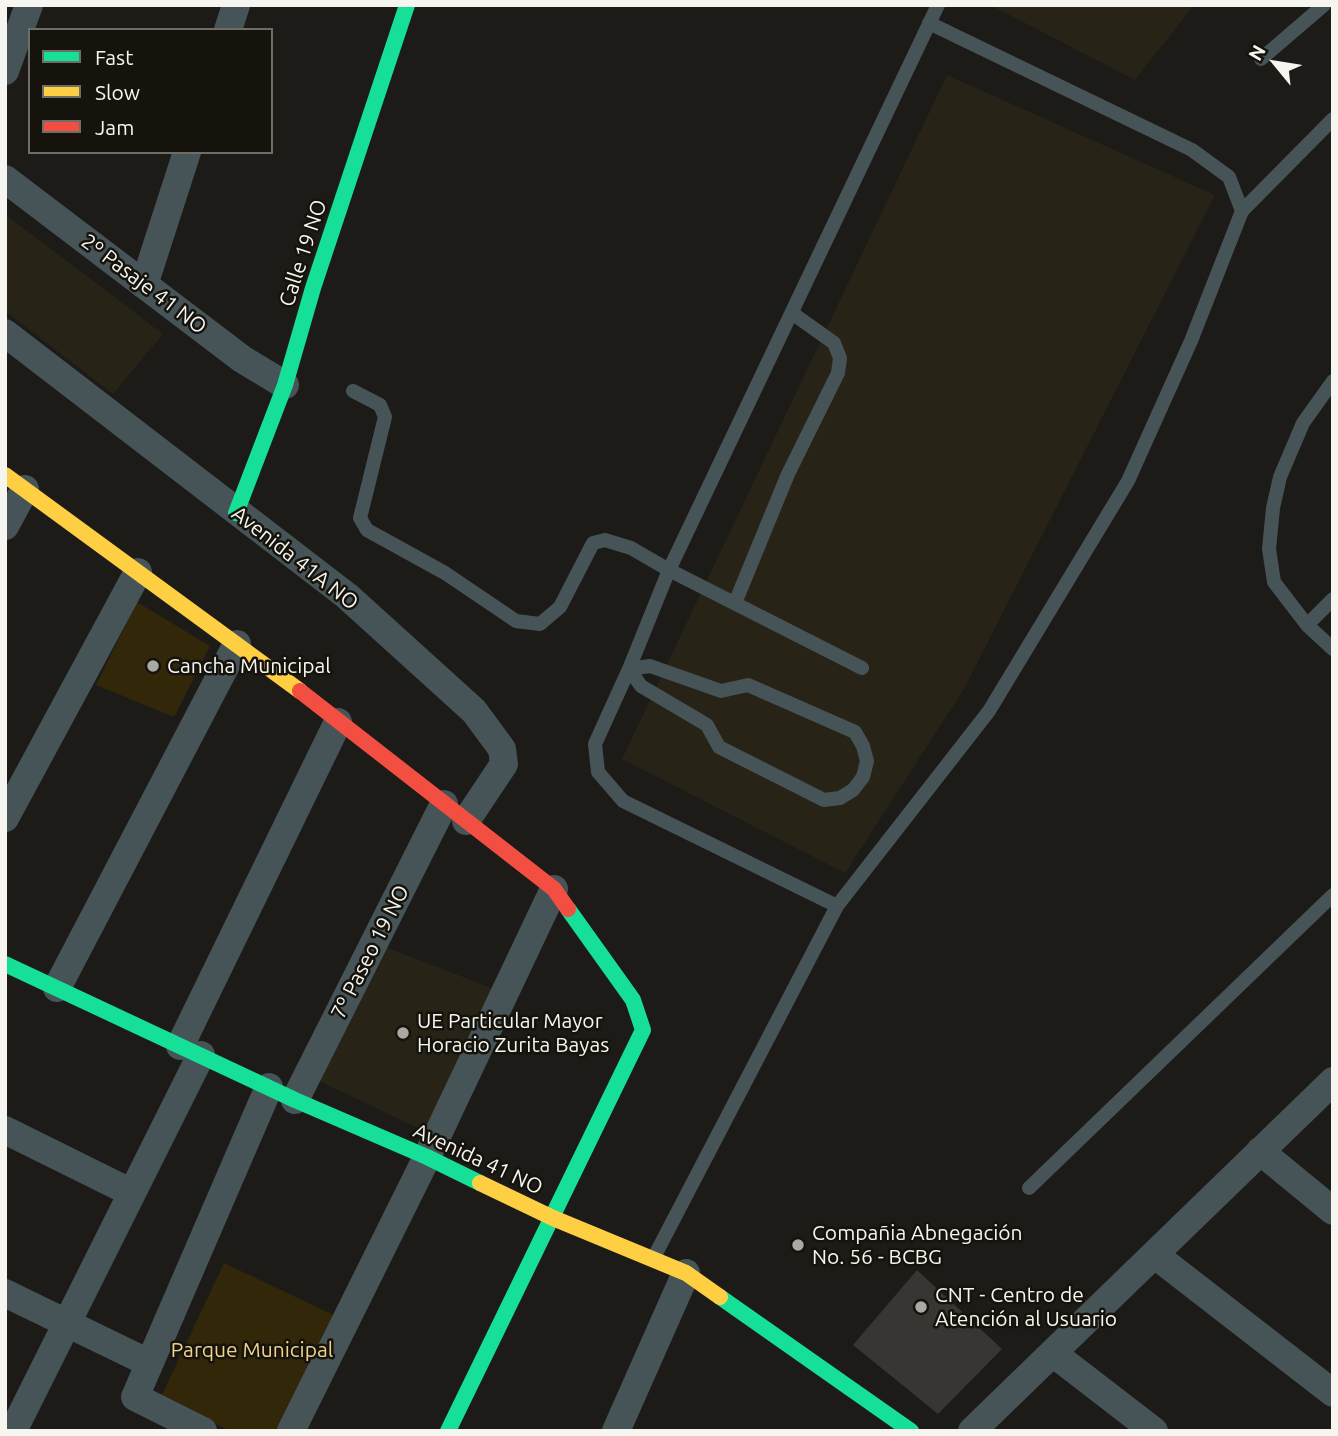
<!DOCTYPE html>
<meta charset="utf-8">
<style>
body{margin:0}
#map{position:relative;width:1338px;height:1436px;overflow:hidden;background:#1c1b17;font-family:Ubuntu,sans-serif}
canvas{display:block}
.frame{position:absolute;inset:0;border:7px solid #f7f5f0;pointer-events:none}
.legend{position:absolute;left:28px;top:28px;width:245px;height:126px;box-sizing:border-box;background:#15130c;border:2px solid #6f6d67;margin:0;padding:9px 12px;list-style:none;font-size:21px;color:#f7f5f0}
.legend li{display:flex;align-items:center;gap:14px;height:35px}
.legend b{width:35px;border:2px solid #6f6d67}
.north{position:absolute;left:1240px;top:28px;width:70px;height:70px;-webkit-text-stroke:5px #15130c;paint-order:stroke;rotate:300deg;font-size:19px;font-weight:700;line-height:28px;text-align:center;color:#f7f5f0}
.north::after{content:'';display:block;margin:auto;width:24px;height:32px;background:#f7f5f0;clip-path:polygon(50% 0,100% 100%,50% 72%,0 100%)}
</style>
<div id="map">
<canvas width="1338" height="1436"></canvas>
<div class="frame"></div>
<ul class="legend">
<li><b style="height:9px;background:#16e098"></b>Fast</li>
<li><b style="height:9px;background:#ffcf43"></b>Slow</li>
<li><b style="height:9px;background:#f24e42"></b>Jam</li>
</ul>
<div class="north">N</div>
</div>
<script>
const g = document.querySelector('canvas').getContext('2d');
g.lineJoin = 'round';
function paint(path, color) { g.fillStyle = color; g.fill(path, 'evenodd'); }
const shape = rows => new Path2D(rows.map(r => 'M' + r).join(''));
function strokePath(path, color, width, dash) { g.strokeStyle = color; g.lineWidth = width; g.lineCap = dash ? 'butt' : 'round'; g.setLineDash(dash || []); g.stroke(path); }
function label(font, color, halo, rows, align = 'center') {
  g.font = font + ' Ubuntu,sans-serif'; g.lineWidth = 5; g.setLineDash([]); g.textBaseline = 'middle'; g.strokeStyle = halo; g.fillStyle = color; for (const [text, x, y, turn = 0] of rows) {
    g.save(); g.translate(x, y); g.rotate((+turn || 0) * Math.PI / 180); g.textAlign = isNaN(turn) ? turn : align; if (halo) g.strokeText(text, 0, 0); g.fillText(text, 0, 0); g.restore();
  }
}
paint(shape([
 [990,5,1194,5,1135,80],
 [947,75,1215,195,964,689,845,873,622,759],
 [5,214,163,334,113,394,5,311],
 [378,944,494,989,424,1131,311,1077]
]), '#272317');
paint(shape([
 [137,602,210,646,174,717,96,685],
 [224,1263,338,1317,281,1431,230,1431,161,1397]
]), '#322709');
paint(shape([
 [917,1270,1002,1349,938,1414,853,1345]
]), '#373632');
strokePath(shape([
 [1261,59,1324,5],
 [1242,211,1333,119],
 [1333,381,1303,423,1280,477,1273,508,1269,549,1274,582,1307,625,1333,649],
 [353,391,380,405,385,417,360,518,367,530,445,573,516,621,540,624,560,607,593,543,605,540,631,548,669,570,862,668],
 [735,603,788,474,838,373,840,358,834,343,792,313],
 [1307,625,1333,599],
 [650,666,721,691,748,685,855,732,863,746,867,761,863,777,853,790,840,798,824,800,719,747,707,725,641,686,629,669,650,666],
 [837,906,623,801,598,772,595,744,629,669,669,570,938,5],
 [1029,1188,1333,895],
 [653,1259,837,906,989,711,1128,481,1191,341,1242,211,1229,177,1192,150,929,23]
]), '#465458', 14);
strokePath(shape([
 [228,30,236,5],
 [5,71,29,5],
 [5,179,242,359,285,385],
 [144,285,187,152],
 [5,333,347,596,474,711,502,749,504,764,466,821],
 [5,526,25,489],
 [5,818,138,572],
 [57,988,237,644],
 [180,1046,338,722],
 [295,1100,444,804],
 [5,1130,132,1193],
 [1260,1151,1333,1211],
 [1155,1255,1333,1393],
 [5,1293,149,1363],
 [1054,1354,1154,1431],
 [13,1431,201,1055],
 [203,1431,135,1397,269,1087],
 [291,1431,427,1157,554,889],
 [616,1431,686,1273],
 [972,1431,1333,1081]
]), '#465458', 28);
strokePath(shape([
 [236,513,285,385,313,288,407,5],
 [5,964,295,1100,427,1157,480,1183],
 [720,1297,911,1431],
 [448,1431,643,1030,633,1000,568,909]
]), '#16e098', 16);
strokePath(shape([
 [5,475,300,691],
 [480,1183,553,1218,686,1273,720,1297]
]), '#ffcf43', 16);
strokePath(shape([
 [300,691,554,889,568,909]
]), '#f24e42', 16);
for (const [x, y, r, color] of [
 [153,666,7,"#aaa9a4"],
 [403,1033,7,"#aaa9a4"],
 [798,1245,7,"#aaa9a4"],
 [921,1307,7,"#aaa9a4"]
]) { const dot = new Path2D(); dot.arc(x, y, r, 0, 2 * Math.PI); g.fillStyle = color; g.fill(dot); strokePath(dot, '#15130c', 2.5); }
label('21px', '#f7f5f0', '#15130c', [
 ["Calle 19 NO",303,253,-72],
 ["2º Pasaje 41 NO",144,284,37],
 ["Avenida 41A NO",295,558,38],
 ["7º Paseo 19 NO",370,952,-63],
 ["Avenida 41 NO",478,1159,25]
]);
label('21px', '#f7f5f0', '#15130c', [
 ["Cancha Municipal",167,666],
 ["UE Particular Mayor",417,1021],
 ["Horacio Zurita Bayas",417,1045],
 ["Compañia Abnegación",812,1233],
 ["No. 56 - BCBG",812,1257],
 ["CNT - Centro de",935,1295],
 ["Atención al Usuario",935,1319]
], 'left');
label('21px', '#efd38c', '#15130c', [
 ["Parque Municipal",252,1350]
]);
</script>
